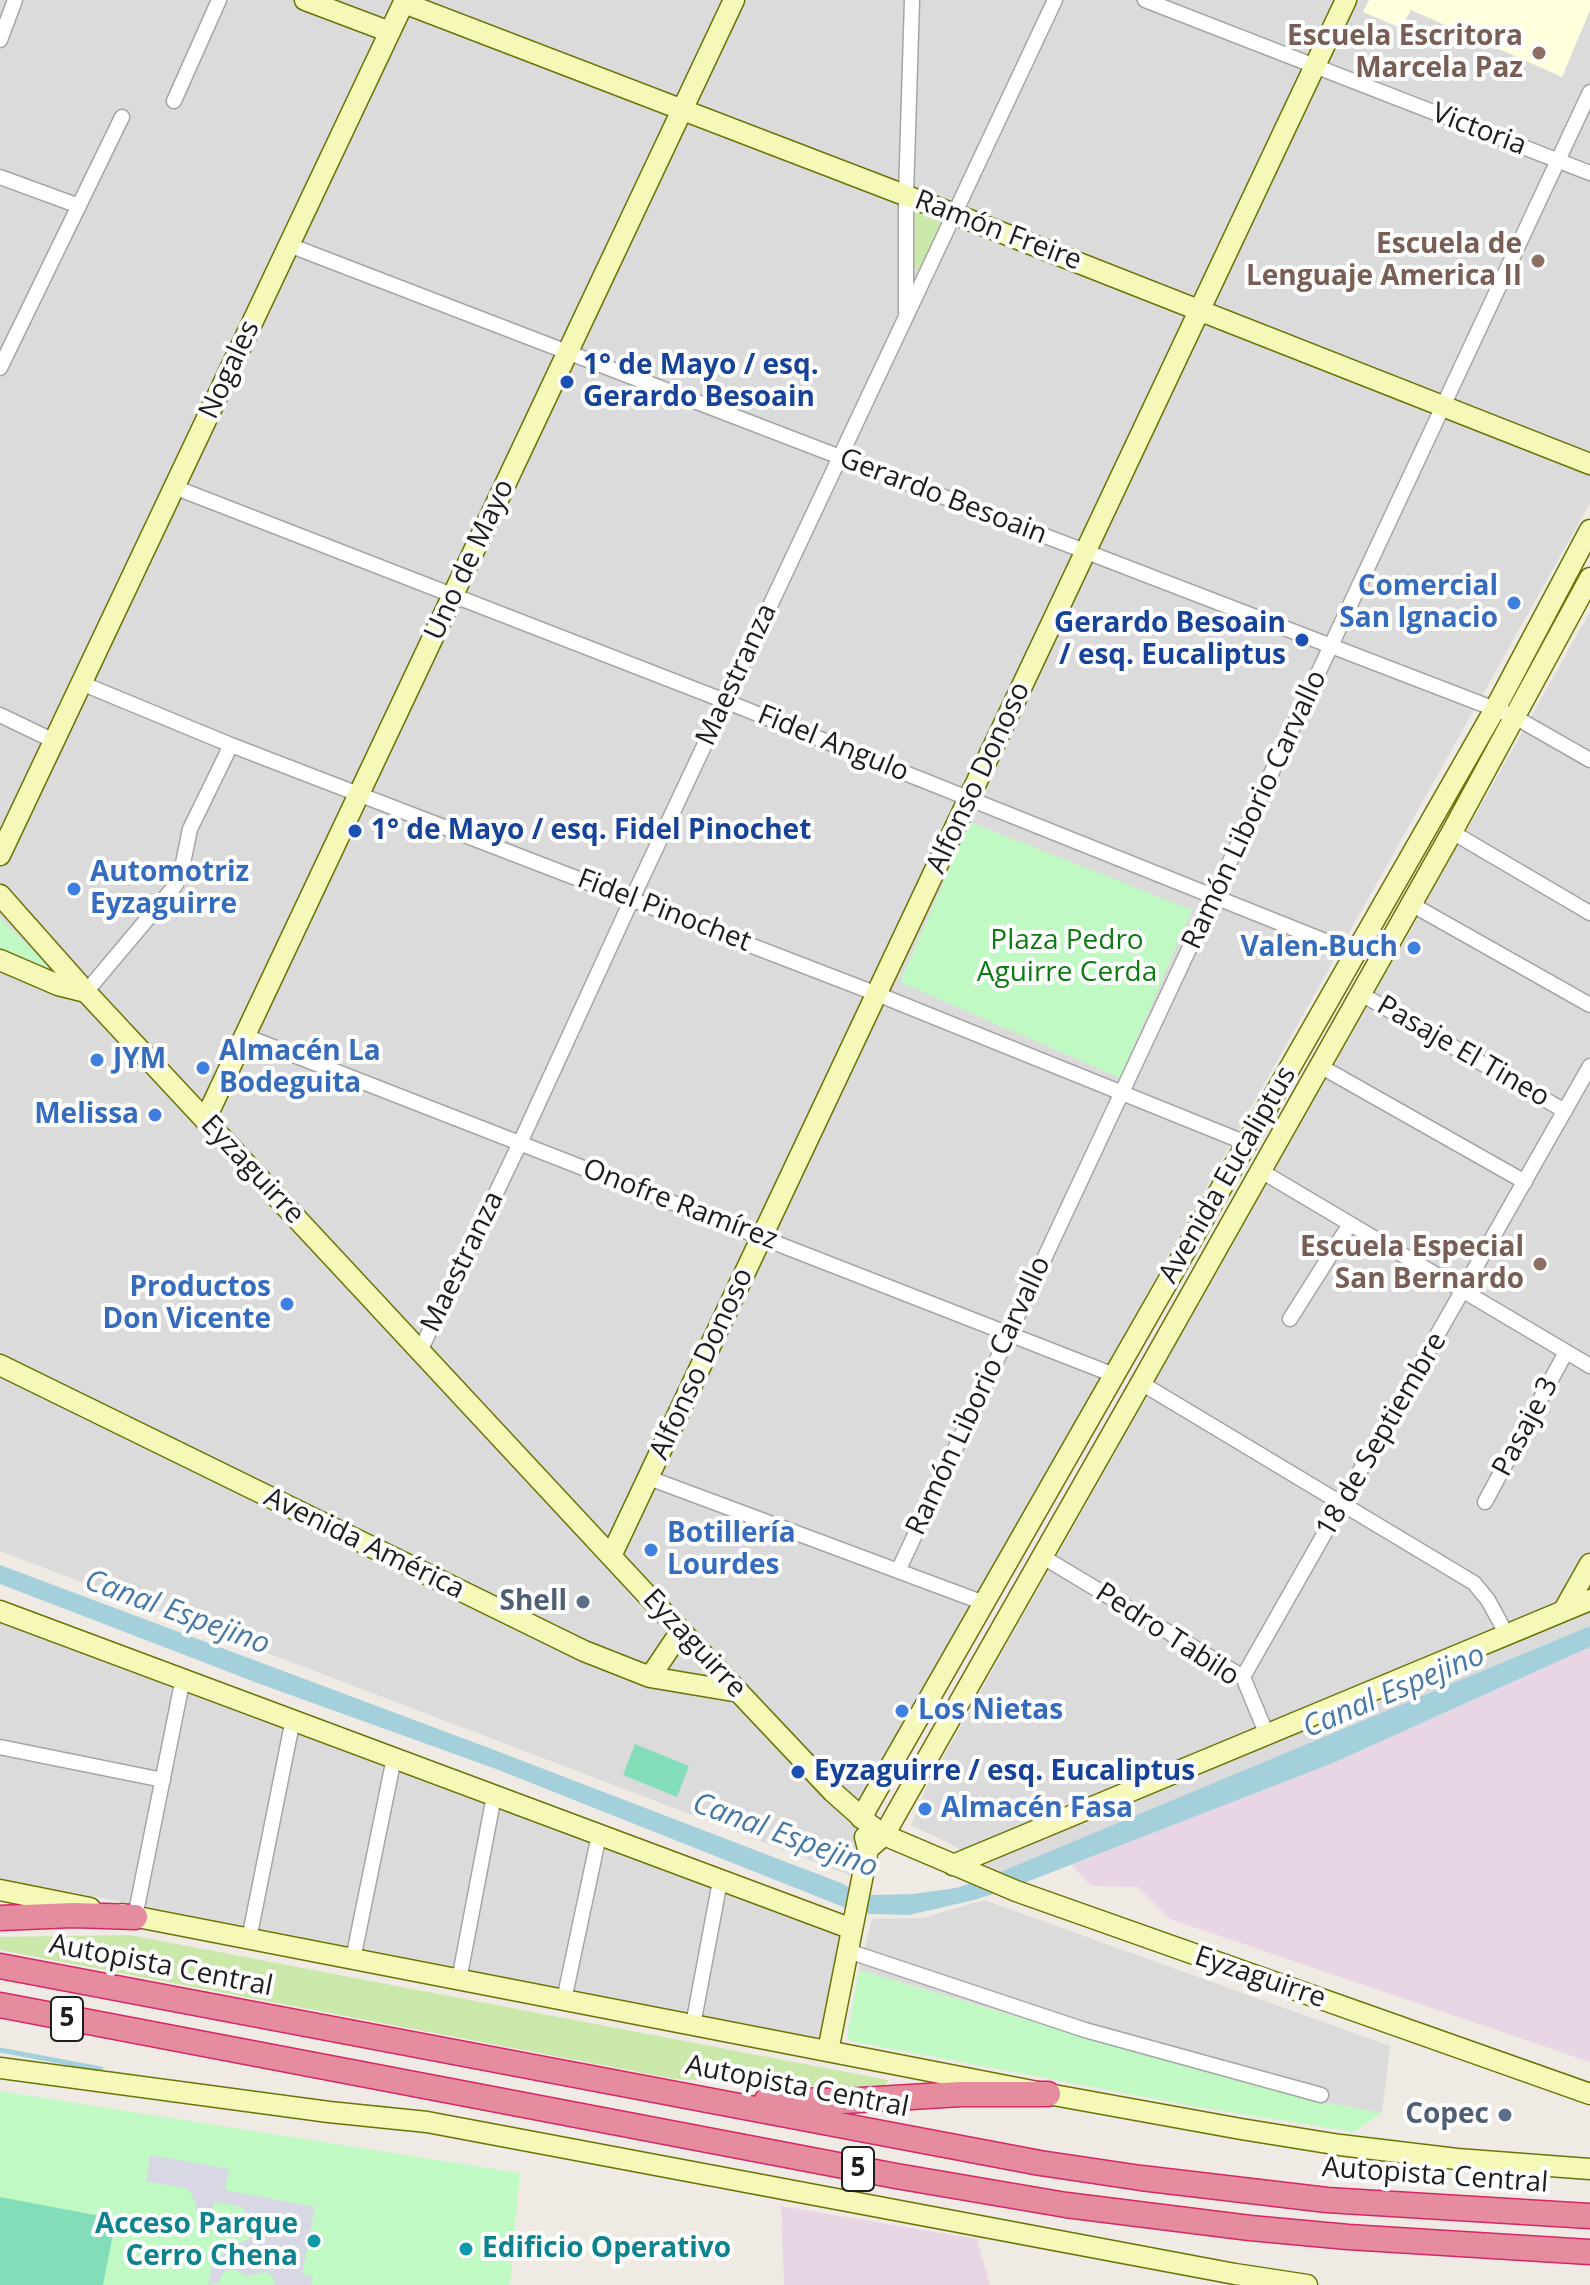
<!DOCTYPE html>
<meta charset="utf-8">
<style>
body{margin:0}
canvas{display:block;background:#efebe4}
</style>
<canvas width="1590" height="2285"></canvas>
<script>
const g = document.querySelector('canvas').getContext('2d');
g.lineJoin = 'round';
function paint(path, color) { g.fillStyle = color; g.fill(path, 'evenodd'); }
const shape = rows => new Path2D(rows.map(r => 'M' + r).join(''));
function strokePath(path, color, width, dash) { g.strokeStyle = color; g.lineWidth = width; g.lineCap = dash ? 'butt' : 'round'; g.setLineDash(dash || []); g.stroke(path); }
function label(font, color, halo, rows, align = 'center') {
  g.font = font + ' "Open Sans",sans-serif'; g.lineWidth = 8; g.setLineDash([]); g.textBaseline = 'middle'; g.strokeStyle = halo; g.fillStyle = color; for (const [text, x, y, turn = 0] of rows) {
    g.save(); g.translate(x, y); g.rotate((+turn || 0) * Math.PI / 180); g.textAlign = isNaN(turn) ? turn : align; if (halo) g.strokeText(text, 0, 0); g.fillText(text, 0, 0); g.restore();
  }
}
paint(shape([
 [0,0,1590,0,1590,503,868,1791,852,1876,0,1551],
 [1590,612,1590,1626,997,1874,951,1844,911,1825,927,1786],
 [0,1617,841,1934,821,2038,0,1878],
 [984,1900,1390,2046,1382,2113,1311,2100,1133,2051,859,1970,872,1919,923,1918]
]), '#dcdbdb');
paint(shape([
 [1590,1647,1590,2062,1170,1919,1138,1887,1091,1886,1071,1865,1333,1763],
 [781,2206,977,2239,990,2285,784,2285]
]), '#e8d6e5');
paint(shape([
 [1369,0,1590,0,1590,10,1562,77,1411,10,1401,28,1363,12]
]), '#fffedd');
paint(shape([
 [917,207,939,215,943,222,919,271,913,268,912,211],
 [130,1935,888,2080,884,2090,675,2079,0,1950,0,1937]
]), '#cae8aa');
paint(shape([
 [970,822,1192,910,1120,1078,900,982],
 [0,918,47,965,48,969,45,973,0,955],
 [859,1970,1133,2051,1311,2100,1382,2113,1354,2132,1192,2106,850,2041,847,2036],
 [0,2091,520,2173,510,2285,0,2285]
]), '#c1f9c4');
paint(shape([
 [635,1744,689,1766,677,1797,623,1775],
 [0,2197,116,2219,103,2285,0,2285]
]), '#82ddb8');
paint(shape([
 [150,2155,229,2169,225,2190,315,2207,302,2274,313,2276,311,2285,276,2285,272,2275,265,2272,247,2276,232,2269,224,2272,219,2282,208,2285,213,2260,259,2232,242,2207,214,2202,212,2214,196,2212,196,2203,188,2189,146,2181]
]), '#d8d8e4');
paint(shape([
 [0,1565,489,1748,841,1883,860,1893,873,1895,913,1894,956,1888,986,1878,1590,1626,1590,1647,1333,1763,1011,1888,974,1900,909,1915,872,1914,856,1912,496,1769,260,1684,0,1584]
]), '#a4d0dc');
strokePath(shape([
 [0,2050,101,2069]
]), '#a4d0dc', 5);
const street = shape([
 [1145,0,1590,173],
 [0,40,15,0],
 [174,101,219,0],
 [0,177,79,206],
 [289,245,1513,716,1590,760],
 [906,312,906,195,912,0],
 [0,368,122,117],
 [174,487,725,701,1355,953],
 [81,683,231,745,877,994,1246,1143],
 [0,715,54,741],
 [1452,832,1590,913],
 [1411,904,1590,1005],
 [86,992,175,886,181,873,190,829,231,745],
 [1361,994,1565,1111],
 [245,1036,1114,1375],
 [1320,1066,1525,1182],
 [1261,1171,1590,1366],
 [1290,1319,1350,1224],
 [420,1351,520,1143,632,899,1055,0],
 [1141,1383,1474,1583,1488,1600,1507,1635],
 [649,1478,984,1603],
 [1485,1502,1566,1352],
 [1043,1557,1243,1677,1267,1735],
 [898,1571,1590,92],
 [1243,1677,1590,1066],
 [0,1747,163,1780],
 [135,1917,183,1678],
 [249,1939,293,1719],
 [848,1951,1085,2030,1321,2095],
 [353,1959,394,1758],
 [459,1980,494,1796],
 [564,2000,599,1835],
 [693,2025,720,1881]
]);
const secondary = shape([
 [305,0,390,32],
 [404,3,967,219,1590,464],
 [0,855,405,0],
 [0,895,86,992,647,1595,833,1792,869,1824,884,1835,1016,1891,1590,2094],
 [0,960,58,985,86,992],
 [205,1120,734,0],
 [0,1365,584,1651,650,1677,739,1692],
 [611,1556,1346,0],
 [1564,1610,1590,1564],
 [0,1611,852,1929],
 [650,1677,681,1631],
 [861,1818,1495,709,1590,530],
 [868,1849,884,1835,1141,1383,1452,832,1590,578],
 [953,1865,1590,1600],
 [0,1890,90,1908],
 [122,1914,1048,2094,1241,2129,1340,2145,1457,2159,1590,2169],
 [828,2051,868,1849,865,1837],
 [0,2068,329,2112,427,2122,1235,2274,1307,2285]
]);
const highway = shape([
 [0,1918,74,1915,135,1917],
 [0,1966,1040,2163,1141,2178,1327,2200,1590,2216],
 [0,2005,896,2176,1066,2205,1250,2228,1348,2237,1590,2252],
 [767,2100,844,2101,961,2094,1048,2094]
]);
strokePath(street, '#a5a5a5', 17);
strokePath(secondary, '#6a7306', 23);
strokePath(highway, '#d72666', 27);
strokePath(street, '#fff', 14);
strokePath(secondary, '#f6f8b8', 20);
strokePath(highway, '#e58c9e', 24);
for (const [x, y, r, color] of [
 [1539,53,8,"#8d6e63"],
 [1538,261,8,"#8d6e63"],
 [567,382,8,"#1a4fb4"],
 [1514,603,8,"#3f7fe0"],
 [1302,640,8,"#1a4fb4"],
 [355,831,8,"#1a4fb4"],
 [74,889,8,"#3f7fe0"],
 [1414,948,8,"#3f7fe0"],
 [97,1060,8,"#3f7fe0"],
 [203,1068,8,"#3f7fe0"],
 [155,1115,8,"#3f7fe0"],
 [1540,1264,8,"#8d6e63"],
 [287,1304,8,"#3f7fe0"],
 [651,1550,8,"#3f7fe0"],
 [583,1602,8,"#5c6f8a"],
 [902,1711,8,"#3f7fe0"],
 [798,1772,8,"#1a4fb4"],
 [925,1809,8,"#3f7fe0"],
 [1505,2115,8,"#5c6f8a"],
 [314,2241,8,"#0f9aa8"],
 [466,2249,8,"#0f9aa8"]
]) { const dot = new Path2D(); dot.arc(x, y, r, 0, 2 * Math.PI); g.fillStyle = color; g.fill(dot); strokePath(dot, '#fff', 3); }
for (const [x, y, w] of [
 [67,2019,32],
 [858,2169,32]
]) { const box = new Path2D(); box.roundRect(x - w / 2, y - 22, w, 44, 6); g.fillStyle = '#fff'; g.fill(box); strokePath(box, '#1e1e1e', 2); }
label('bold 26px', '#1e1e1e', null, [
 ["5",67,2019],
 ["5",858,2169]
]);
label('bold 28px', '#785e54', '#fff', [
 ["Escuela Escritora",1523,37],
 ["Marcela Paz",1523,69],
 ["Escuela de",1522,245],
 ["Lenguaje America II",1522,277],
 ["Escuela Especial",1524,1248],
 ["San Bernardo",1524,1280]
], 'right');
label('28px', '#1e1e1e', '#fff', [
 ["Victoria",1479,130,21],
 ["Ramón Freire",998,231,21],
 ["Nogales",230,370,-65],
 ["Gerardo Besoain",943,497,21],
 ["Uno de Mayo",470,560,-65],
 ["Maestranza",737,675,-65],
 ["Fidel Angulo",833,744,22],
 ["Alfonso Donoso",979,778,-65],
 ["Ramón Liborio Carvallo",1255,810,-65],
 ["Fidel Pinochet",664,911,21],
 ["Pasaje El Tineo",1463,1052,30],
 ["Eyzaguirre",252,1170,47],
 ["Avenida Eucaliptus",1228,1175,-60],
 ["Onofre Ramírez",680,1205,21],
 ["Maestranza",463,1262,-64],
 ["Alfonso Donoso",702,1364,-65],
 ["Ramón Liborio Carvallo",979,1396,-65],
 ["Pasaje 3",1526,1427,-62],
 ["18 de Septiembre",1382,1435,-60],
 ["Avenida América",364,1544,26],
 ["Pedro Tabilo",1167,1635,33],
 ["Eyzaguirre",694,1644,47],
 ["Autopista Central",161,1966,11],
 ["Eyzaguirre",1260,1978,19],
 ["Autopista Central",797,2087,11],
 ["Autopista Central",1435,2176,4]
]);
label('bold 28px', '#164399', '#fff', [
 ["1° de Mayo / esq.",583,366],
 ["Gerardo Besoain",583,398],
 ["Gerardo Besoain",1286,624,"right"],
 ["/ esq. Eucaliptus",1286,656,"right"],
 ["1° de Mayo / esq. Fidel Pinochet",371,831],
 ["Eyzaguirre / esq. Eucaliptus",814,1772]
], 'left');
label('bold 28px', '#366cbe', '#fff', [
 ["Comercial",1498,587,"right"],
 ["San Ignacio",1498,619,"right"],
 ["Automotriz",90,873],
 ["Eyzaguirre",90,905],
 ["Valen-Buch",1398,948,"right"],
 ["Almacén La",219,1052],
 ["Bodeguita",219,1084],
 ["JYM",113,1060],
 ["Melissa",139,1115,"right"],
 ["Productos",271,1288,"right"],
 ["Don Vicente",271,1320,"right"],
 ["Botillería",667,1534],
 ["Lourdes",667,1566],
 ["Los Nietas",918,1711],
 ["Almacén Fasa",941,1809]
], 'left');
label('28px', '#0d7a14', '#fff', [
 ["Plaza Pedro",1067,941],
 ["Aguirre Cerda",1067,973]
]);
label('bold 28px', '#4e5e75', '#fff', [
 ["Shell",567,1602],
 ["Copec",1489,2115]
], 'right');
label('bold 28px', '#0d838f', '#fff', [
 ["Acceso Parque",298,2225],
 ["Cerro Chena",298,2257],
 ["Edificio Operativo",482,2249,"left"]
], 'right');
label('italic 30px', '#4879a4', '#fff', [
 ["Canal Espejino",177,1613,20],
 ["Canal Espejino",1394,1692,-23],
 ["Canal Espejino",785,1836,20]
]);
</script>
